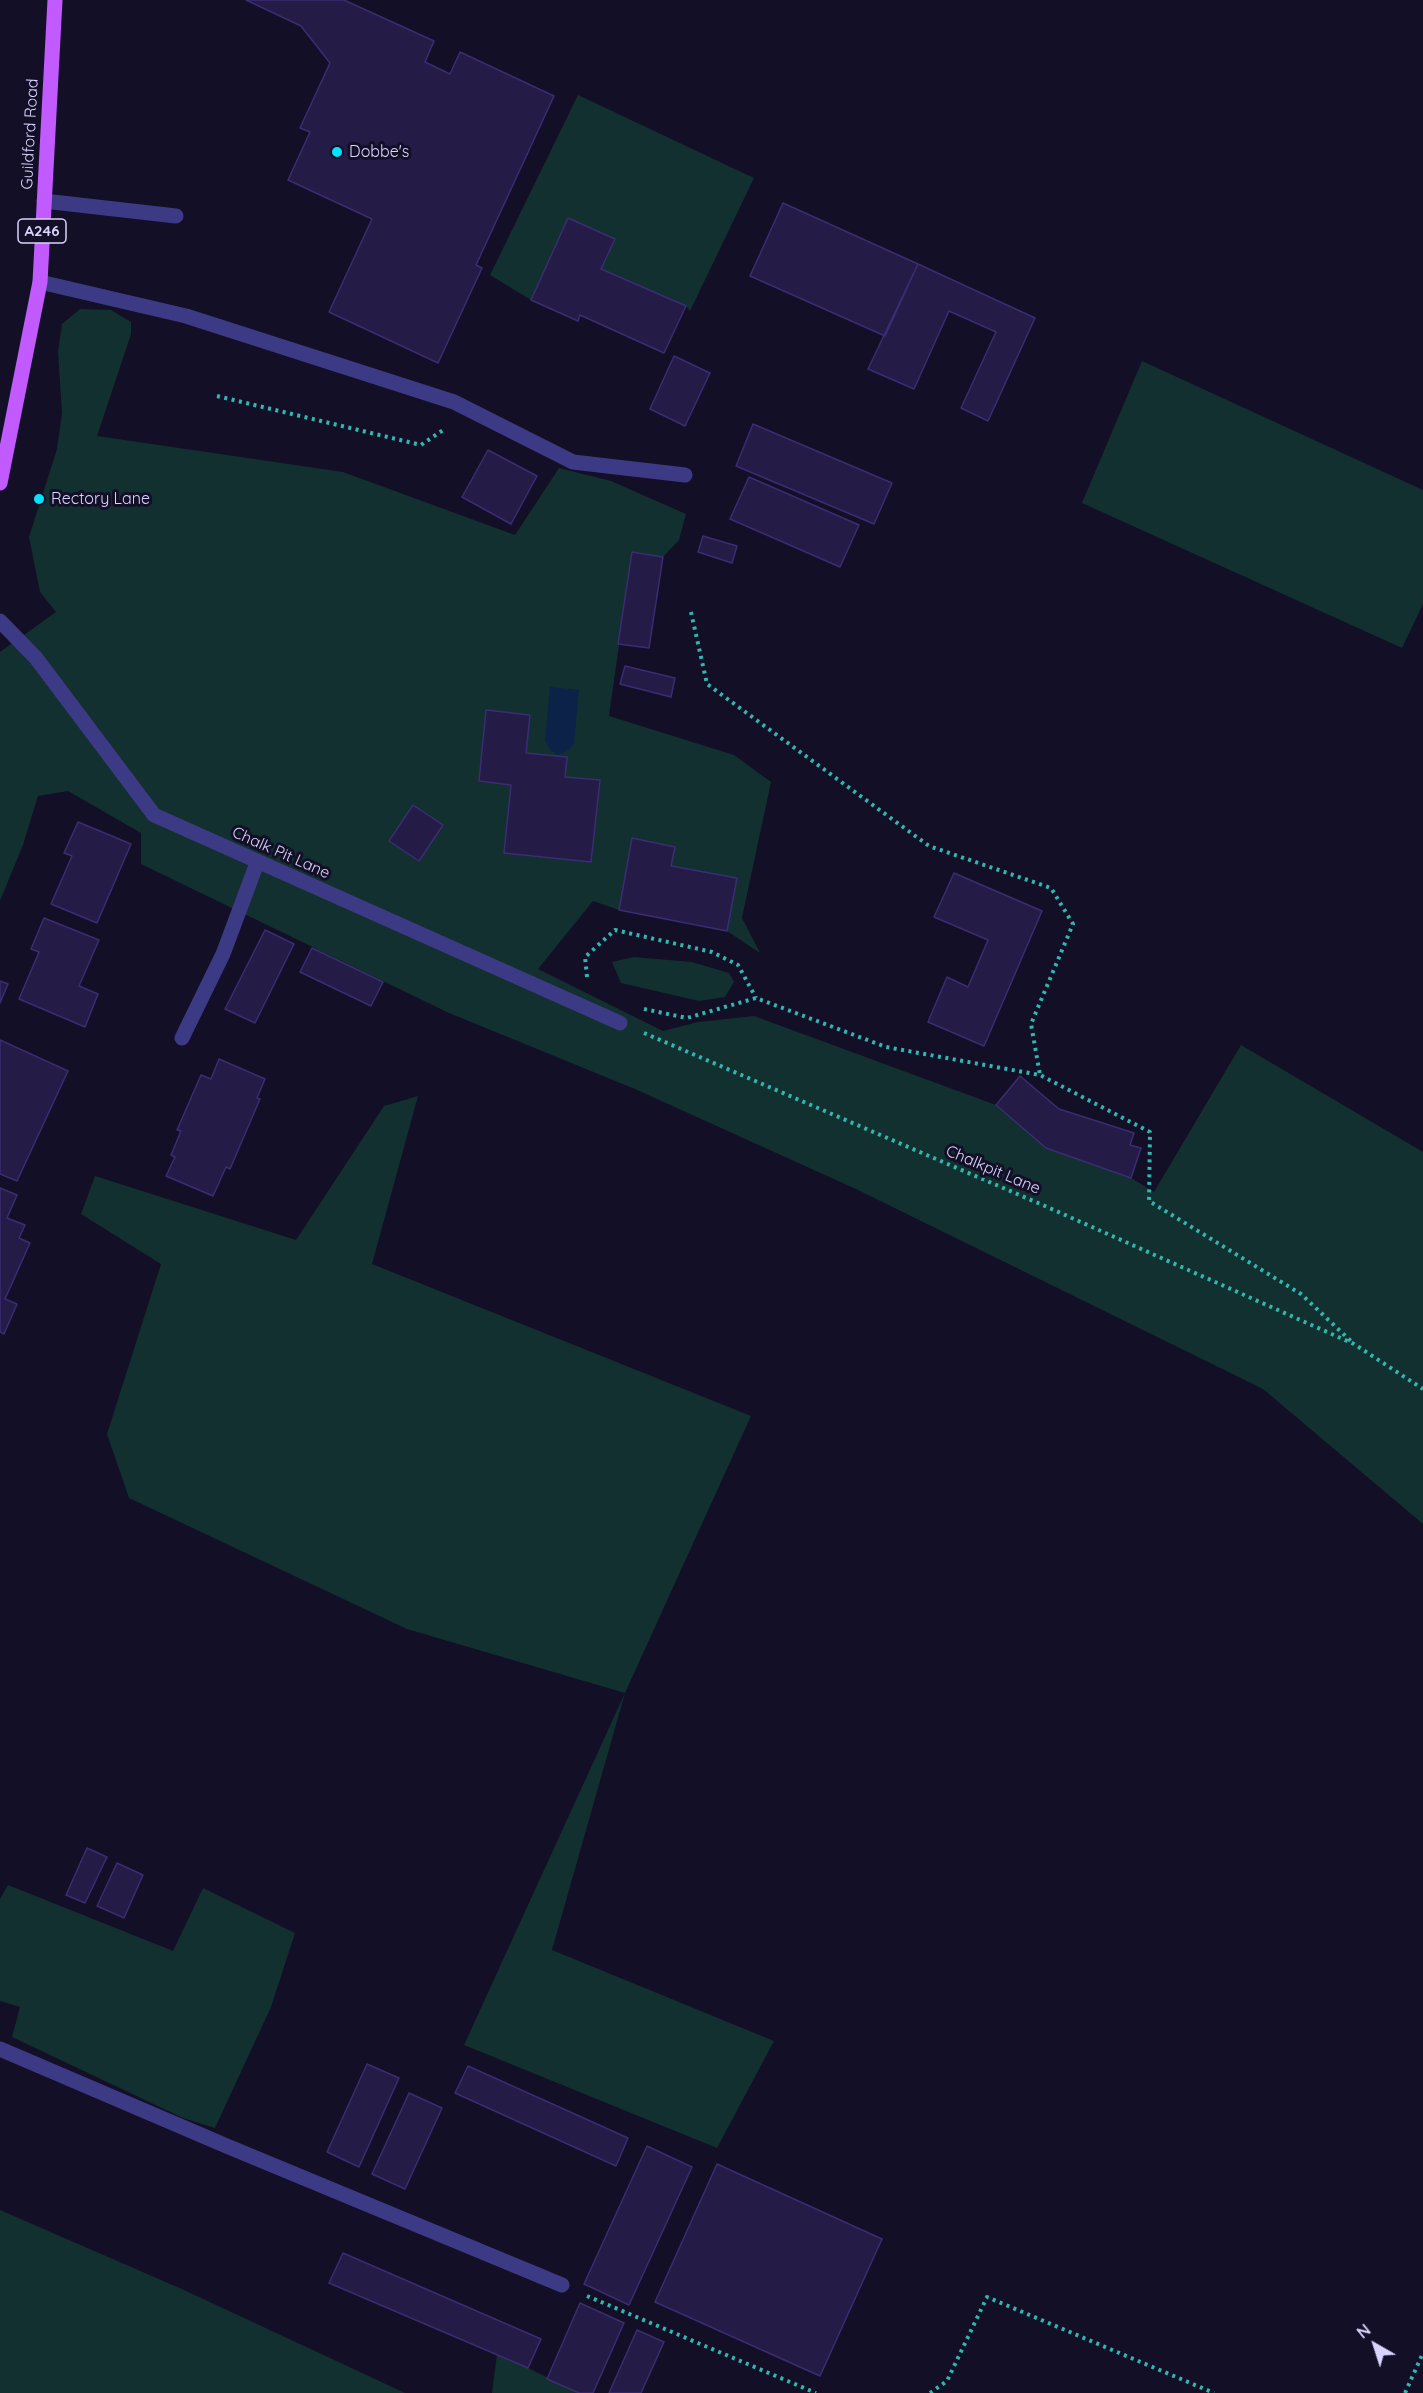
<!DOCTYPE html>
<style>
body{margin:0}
#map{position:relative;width:1423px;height:2393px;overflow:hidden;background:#130f26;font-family:Quicksand,sans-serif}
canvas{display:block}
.north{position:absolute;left:1345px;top:2315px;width:60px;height:60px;-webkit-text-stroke:4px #130f26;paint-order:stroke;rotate:321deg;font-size:16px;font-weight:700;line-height:24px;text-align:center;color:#d9d4ff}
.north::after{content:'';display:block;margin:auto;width:21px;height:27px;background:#d9d4ff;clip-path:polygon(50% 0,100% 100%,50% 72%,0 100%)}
</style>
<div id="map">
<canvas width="1423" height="2393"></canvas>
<div class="north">N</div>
</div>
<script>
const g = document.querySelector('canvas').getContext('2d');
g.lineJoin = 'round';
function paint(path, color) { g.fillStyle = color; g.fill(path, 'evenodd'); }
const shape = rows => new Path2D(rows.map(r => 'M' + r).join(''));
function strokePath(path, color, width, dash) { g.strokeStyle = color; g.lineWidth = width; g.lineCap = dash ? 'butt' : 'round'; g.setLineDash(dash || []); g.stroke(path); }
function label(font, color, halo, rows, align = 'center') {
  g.font = font + ' Quicksand,sans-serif'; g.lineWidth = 6; g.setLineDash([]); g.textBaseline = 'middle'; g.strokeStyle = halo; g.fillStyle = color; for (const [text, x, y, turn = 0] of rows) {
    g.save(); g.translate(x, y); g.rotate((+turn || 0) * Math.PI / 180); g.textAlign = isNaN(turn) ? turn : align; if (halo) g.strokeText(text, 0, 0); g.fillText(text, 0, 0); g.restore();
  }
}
paint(shape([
 [578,95,754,178,690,311,686,306,601,269,615,239,568,218,531,300,490,275],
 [80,309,111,310,131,322,131,334,97,436,343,472,515,535,559,468,611,481,686,514,679,540,663,557,632,553,609,716,734,755,771,782,742,918,760,953,727,931,619,910,593,901,538,969,663,1031,698,1022,754,1016,996,1105,1046,1148,1131,1178,1154,1192,1241,1045,1423,1152,1423,1524,1263,1389,858,1190,635,1089,449,1013,141,864,141,833,68,791,38,796,23,845,0,901,0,652,56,612,40,592,29,537,57,449,62,413,58,352,62,324],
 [1142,361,1423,490,1423,604,1402,648,1082,503],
 [634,957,692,962,729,973,734,982,725,997,699,1001,621,983,612,962],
 [418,1096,372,1264,751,1416,625,1693,552,1950,774,2041,717,2148,464,2045,625,1693,407,1629,129,1498,107,1434,161,1264,81,1214,95,1176,296,1240,384,1106],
 [8,1885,173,1951,203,1888,295,1933,271,2007,215,2128,183,2118,12,2037,20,2007,0,2001,0,1899],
 [0,2210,184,2290,405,2393,0,2393],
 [497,2355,528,2368,579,2393,492,2393]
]), '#12302f');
paint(shape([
 [550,687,579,690,574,744,567,751,558,755,550,750,545,740]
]), '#0c2248');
const building = shape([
 [246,0,344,0,434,41,425,62,450,74,460,52,554,96,476,265,482,268,438,363,329,312,372,219,288,180,310,132,300,128,330,63,301,26,246,0],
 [783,203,918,264,885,336,750,276,783,203],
 [568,218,615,239,601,269,686,306,664,353,580,315,578,321,531,300,568,218],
 [918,264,1035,318,988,421,961,408,996,332,949,311,914,389,868,369,918,264],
 [674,356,710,373,685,426,650,409,674,356],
 [753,424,892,483,874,524,736,466,753,424],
 [488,450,537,476,511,524,462,497,488,450],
 [749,477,859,525,840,567,730,519,749,477],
 [703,536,737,546,732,563,698,552,703,536],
 [632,552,663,557,649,648,618,644,632,552],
 [625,666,675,678,671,697,620,684,625,666],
 [486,710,530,715,526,753,567,757,565,777,600,780,591,862,504,853,511,785,479,781,486,710],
 [413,805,443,825,419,861,389,841,413,805],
 [78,822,131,844,97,923,51,904,72,856,64,853,78,822],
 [632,838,675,847,671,866,737,878,727,931,619,910,632,838],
 [954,873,1042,911,984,1046,928,1022,947,977,968,987,988,940,934,917,954,873],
 [44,918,99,940,79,986,98,994,85,1027,19,999,39,952,31,949,44,918],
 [265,930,294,944,255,1023,225,1009,265,930],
 [312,948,383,982,371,1006,300,972,312,948],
 [0,981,8,984,0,1003,0,981],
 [0,1040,68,1071,17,1181,0,1174,0,1040],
 [219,1059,265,1079,257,1098,260,1099,230,1169,226,1167,213,1196,166,1176,175,1157,171,1155,181,1131,177,1130,201,1075,211,1079,219,1059],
 [1020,1076,1059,1109,1134,1133,1130,1145,1141,1148,1131,1178,1046,1148,996,1105,1020,1076],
 [0,1188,17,1195,7,1218,25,1225,19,1238,30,1243,5,1299,17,1304,4,1334,0,1332,0,1188],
 [87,1848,107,1857,85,1903,66,1895,87,1848],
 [117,1863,143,1875,124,1918,97,1906,117,1863],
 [367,2064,399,2078,359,2167,327,2152,367,2064],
 [468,2066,628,2138,616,2166,455,2093,468,2066],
 [409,2093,442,2108,405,2189,372,2174,409,2093],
 [647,2146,692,2167,629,2305,584,2284,647,2146],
 [717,2164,882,2239,820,2376,655,2302,717,2164],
 [343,2253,541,2339,528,2368,329,2283,343,2253],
 [580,2303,624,2323,593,2393,579,2393,547,2379,580,2303],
 [637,2330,664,2342,641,2393,609,2393,637,2330]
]);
paint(building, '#241b47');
strokePath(building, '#3b2d73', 1.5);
strokePath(shape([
 [217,396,421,445,446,428],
 [691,612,707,684,929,846,1051,888,1073,924,1031,1024,1040,1075],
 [587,977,585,957,615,930,712,952,738,965,756,998],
 [644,1009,687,1018,756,998,886,1047,1040,1075,1150,1132,1149,1201,1301,1294,1354,1344],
 [644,1033,1045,1206,1354,1344,1423,1389],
 [587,2296,816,2393],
 [930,2393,947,2381,987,2297,1214,2393],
 [1405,2393,1423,2353]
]), '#2fb8b0', 4, [3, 4.5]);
strokePath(shape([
 [44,201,176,216],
 [40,282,186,316,454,402,573,462,685,475],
 [0,621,36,658,154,815,620,1023],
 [182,1038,223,954,257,863],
 [0,2049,229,2147,562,2285]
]), '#3d3a85', 15);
strokePath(shape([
 [0,483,40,282,55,0]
]), '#c25bff', 15);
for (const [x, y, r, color] of [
 [337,152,6,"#00e5ff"],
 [39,499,6,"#00e5ff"]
]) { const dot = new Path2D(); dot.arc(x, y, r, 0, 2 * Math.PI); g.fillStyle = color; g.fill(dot); strokePath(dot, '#130f26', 2); }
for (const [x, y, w] of [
 [42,231,48]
]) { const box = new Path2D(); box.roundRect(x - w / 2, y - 12, w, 24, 4.5); g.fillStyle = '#130f26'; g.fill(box); strokePath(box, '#d9d4ff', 1.5); }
label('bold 15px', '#d9d4ff', null, [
 ["A246",42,231]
]);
label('16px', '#d9d4ff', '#130f26', [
 ["Guildford Road",30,134,-87],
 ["Chalk Pit Lane",281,853,24],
 ["Chalkpit Lane",993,1170,23]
]);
label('16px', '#d9d4ff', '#130f26', [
 ["Dobbe's",349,152],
 ["Rectory Lane",51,499]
], 'left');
</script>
